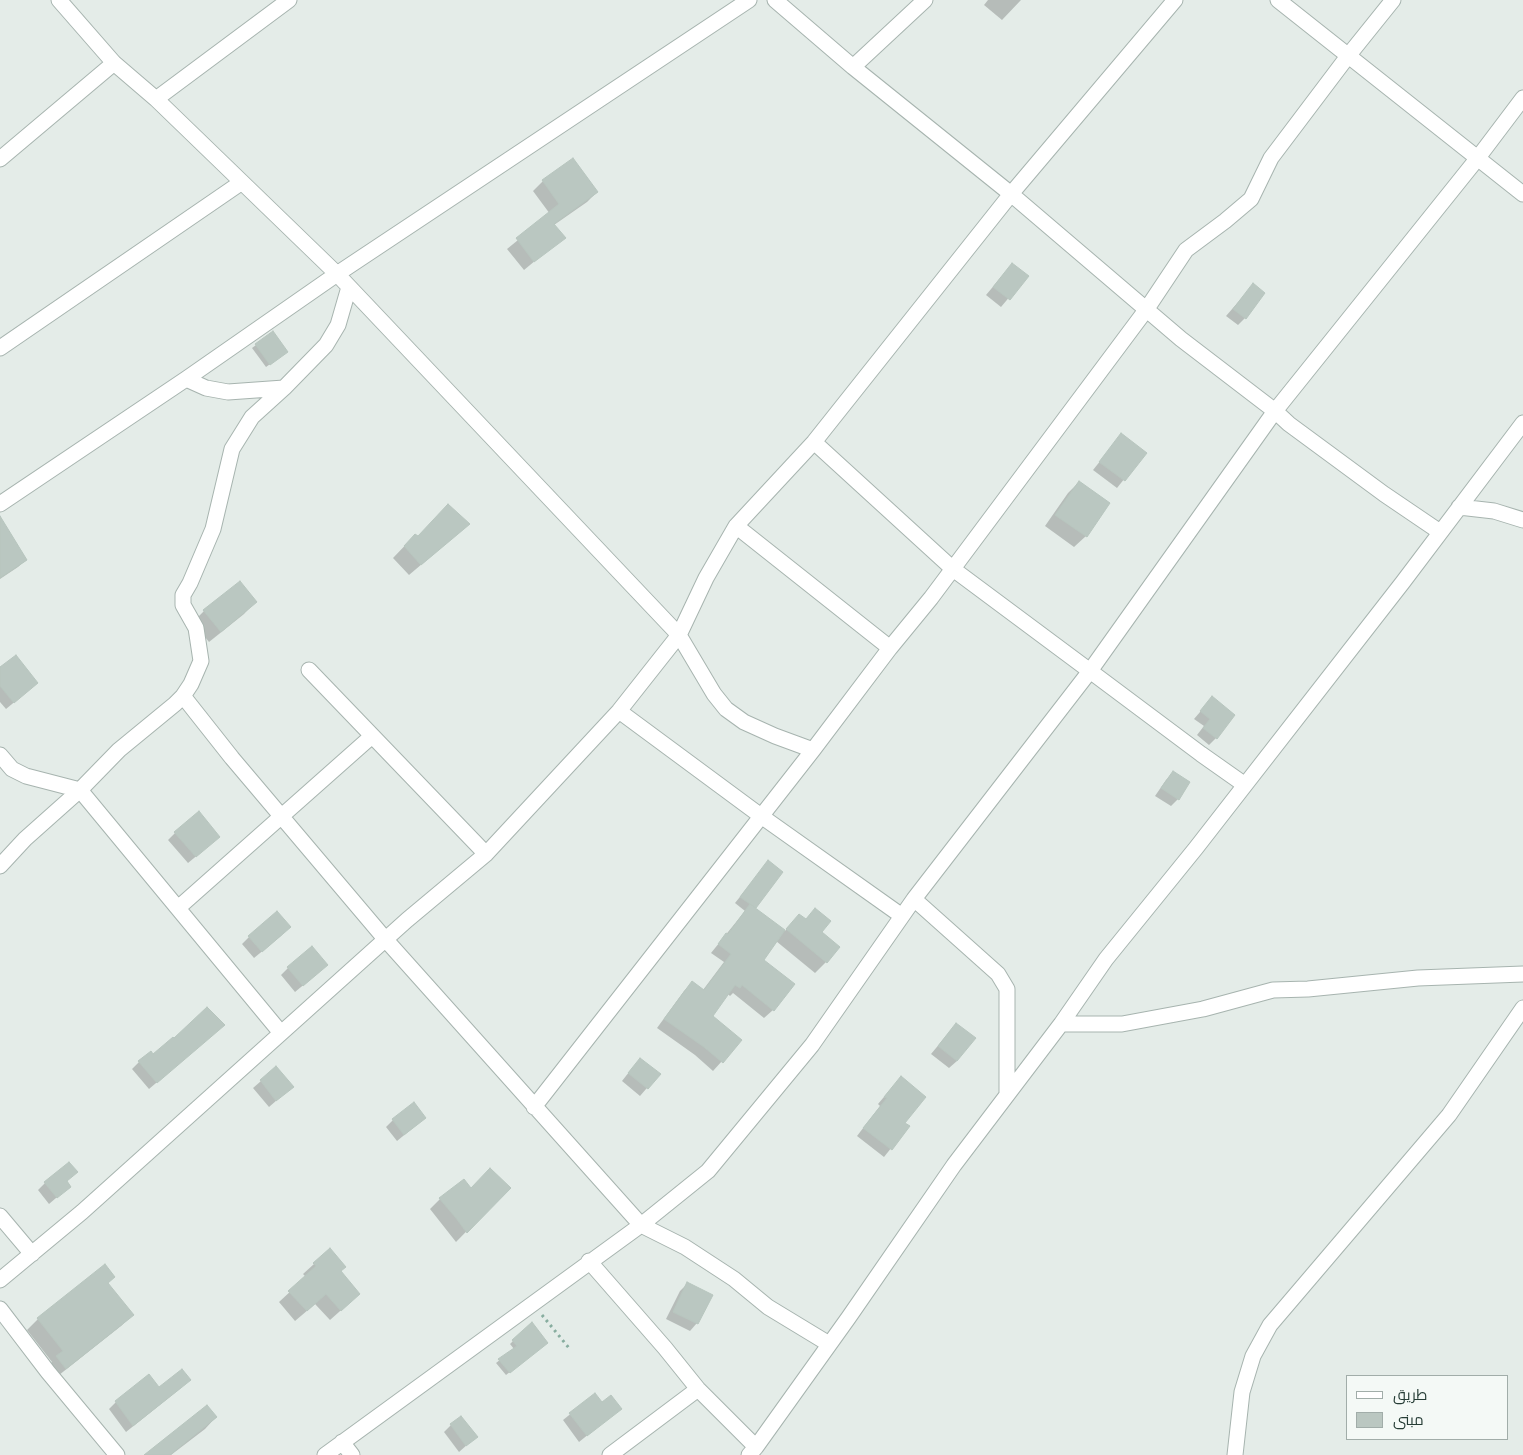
<!DOCTYPE html>
<meta charset="utf-8">
<style>
body{margin:0}
#map{position:relative;width:1523px;height:1455px;overflow:hidden;background:#e4ece8;font-family:Commissioner,Cairo,sans-serif}
canvas{display:block}
.legend{position:absolute;left:1346px;top:1375px;width:162px;height:65px;box-sizing:border-box;background:#f4f9f6;border:1px solid #a1ada9;margin:0;padding:6px 9px;list-style:none;font-size:15px;color:#253c35}
.legend li{display:flex;align-items:center;gap:10px;height:25px}
.legend b{width:25px;border:1px solid #a1ada9}
</style>
<div id="map">
<canvas width="1523" height="1455"></canvas>
<ul class="legend">
<li><b style="height:6px;background:#fff"></b>طريق</li>
<li><b style="height:14px;background:#bac7c1"></b>مبنى</li>
</ul>
</div>
<script>
const g = document.querySelector('canvas').getContext('2d');
g.lineJoin = 'round';
function paint(path, color) { g.fillStyle = color; g.fill(path, 'evenodd'); }
const shape = rows => new Path2D(rows.map(r => 'M' + r).join(''));
function strokePath(path, color, width, dash) { g.strokeStyle = color; g.lineWidth = width; g.lineCap = dash ? 'butt' : 'round'; g.setLineDash(dash || []); g.stroke(path); }
paint(shape([
 [988,0,1021,0,1002,20,984,5],
 [573,160,597,192,587,202,554,225,564,237,524,270,507,249,550,214,533,191,543,181],
 [1012,264,1027,276,1001,307,986,295],
 [1253,285,1245,318,1238,325,1226,316],
 [256,345,283,355,266,367,252,348],
 [1121,435,1145,453,1117,488,1093,470],
 [1079,482,1086,536,1074,547,1045,526,1068,493],
 [468,525,409,575,393,558,415,535,417,538],
 [0,532,26,560,18,567,0,579],
 [255,602,244,614,209,642,193,622,204,611],
 [0,669,29,690,6,709,0,702],
 [1212,698,1216,738,1209,745,1197,735,1204,726,1194,719],
 [1173,773,1178,799,1171,806,1155,796,1166,780],
 [175,833,211,844,188,863,168,840],
 [768,862,782,872,754,909,785,931,788,927,805,920,815,910,826,962,815,973,776,941,763,960,773,1010,764,1018,733,993,730,996,727,993,711,1016,741,1040,713,1071,695,1055,657,1028,684,991,692,983,703,990,724,962,711,953,745,911,735,903],
 [282,935,254,958,242,944,249,937],
 [288,968,319,972,295,992,281,975],
 [956,1024,957,1061,949,1068,931,1054],
 [216,1032,149,1089,132,1069,139,1062,153,1055],
 [633,1067,659,1074,640,1096,622,1081],
 [276,1068,292,1087,269,1107,253,1088],
 [894,1085,904,1123,908,1127,884,1157,857,1136,880,1106,878,1104],
 [425,1118,397,1141,386,1127,393,1120],
 [66,1181,70,1186,49,1204,38,1190,45,1183],
 [509,1188,456,1242,430,1209,440,1199],
 [314,1264,339,1272,348,1304,330,1320,315,1304,295,1321,279,1302,306,1277,303,1274],
 [107,1283,132,1315,121,1326,54,1379,46,1368,52,1362,27,1330,38,1319],
 [687,1284,697,1323,690,1331,666,1319,680,1291],
 [513,1341,543,1346,506,1375,496,1363,514,1349,510,1344],
 [182,1387,126,1432,109,1409,116,1402,159,1389],
 [594,1395,601,1404,620,1409,579,1442,563,1420],
 [216,1417,205,1429,171,1455,146,1455],
 [451,1425,476,1437,459,1452,444,1432]
]), '#0003');
const building = shape([
 [573,158,598,192,554,224,566,238,534,262,516,238,559,204,542,180,573,158],
 [1012,263,1029,276,1010,300,993,287,1012,263],
 [1253,283,1265,293,1246,319,1233,309,1253,283],
 [273,331,288,352,270,365,255,344,273,331],
 [1121,433,1147,453,1125,481,1099,462,1121,433],
 [1079,481,1110,503,1087,537,1055,515,1079,481],
 [448,504,470,524,421,565,404,546,415,534,418,536,448,504],
 [0,516,27,560,0,578,0,516],
 [240,581,257,602,221,632,203,610,240,581],
 [16,655,38,683,14,703,0,686,0,667,16,655],
 [1212,696,1235,715,1217,739,1203,728,1210,719,1200,711,1212,696],
 [1173,771,1190,782,1179,800,1161,788,1173,771],
 [199,811,220,837,196,857,174,832,199,811],
 [768,860,783,872,756,908,740,897,768,860],
 [750,904,785,930,764,960,795,984,774,1011,742,985,740,988,735,985,713,1016,742,1040,723,1063,704,1047,664,1019,692,981,704,990,731,954,718,944,726,933,728,934,750,904],
 [815,908,831,921,822,932,840,947,827,963,786,929,799,914,806,919,815,908],
 [277,911,291,927,262,952,248,936,277,911],
 [312,946,328,965,303,986,287,967,312,946],
 [207,1007,225,1025,157,1083,138,1061,151,1051,153,1054,173,1037,174,1038,207,1007],
 [956,1023,976,1038,957,1061,938,1046,956,1023],
 [640,1058,661,1074,648,1089,628,1073,640,1058],
 [276,1066,294,1087,276,1101,260,1080,276,1066],
 [901,1076,926,1097,905,1123,910,1126,892,1150,863,1128,887,1098,884,1097,901,1076],
 [414,1102,426,1118,404,1135,392,1119,414,1102],
 [69,1162,78,1172,67,1181,71,1187,57,1198,44,1182,69,1162],
 [490,1168,511,1188,467,1233,456,1218,439,1198,464,1179,471,1188,490,1168],
 [330,1248,346,1267,341,1271,360,1294,341,1311,326,1294,307,1311,288,1291,316,1266,313,1263,330,1248],
 [105,1264,115,1277,108,1283,134,1315,66,1369,56,1356,63,1351,37,1318,105,1264],
 [687,1282,713,1295,698,1324,673,1312,687,1282],
 [532,1322,548,1343,510,1373,498,1359,517,1346,512,1340,532,1322],
 [182,1369,191,1380,133,1426,115,1401,149,1374,159,1387,182,1369],
 [595,1393,602,1402,611,1395,622,1409,587,1436,569,1413,595,1393],
 [207,1405,217,1417,170,1455,144,1455,207,1405],
 [461,1416,478,1437,466,1446,450,1424,461,1416]
]);
paint(building, '#bac7c1');
strokePath(building, '#b7c5be', 1);
const minor = shape([
 [775,0,853,67,1011,194,1181,339,1275,411,1289,424,1384,494,1440,532],
 [1278,0,1523,194],
 [853,67,925,0],
 [156,99,289,0],
 [0,159,114,63],
 [0,348,242,182],
 [186,379,206,388,228,392,284,388],
 [814,442,953,569,1090,671,914,899,812,1045,708,1171,641,1225,685,1247,734,1279,768,1307,829,1344],
 [0,504,186,379,337,274,749,0],
 [1459,507,1494,511,1523,520],
 [736,526,890,648],
 [309,670,486,854],
 [183,696,232,758,386,940,641,1225,325,1455],
 [619,711,761,816,902,916],
 [813,750,775,736,744,722,726,709,714,694,679,635,706,578,736,526,814,442,1011,194,1175,0],
 [0,755,12,769,26,776,80,790,281,1033],
 [1245,785,1201,754,1090,671,1275,411,1477,159,1523,98],
 [0,866,25,839,80,790,119,750,175,704,183,696,191,684,201,661,196,628,183,605,183,595,190,583,213,529,232,449,252,417,284,388,326,345,338,325,349,287],
 [914,899,998,974,1007,989,1007,1094],
 [178,908,372,736],
 [1061,1024,1122,1024,1203,1009,1273,990,1308,989,1418,978,1523,974],
 [534,1107,813,750,890,648,931,598,1146,310,1186,250,1225,221,1251,199,1271,158,1348,56,1393,0],
 [0,1216,32,1254],
 [589,1261,665,1348,698,1389,756,1447],
 [0,1280,82,1212,407,920,486,854,619,711,679,635,337,274,156,99,114,63,59,0],
 [0,1309,48,1372,117,1455],
 [342,1442,352,1455],
 [610,1455,698,1389],
 [749,1455,756,1447,849,1317,954,1165,1061,1024,1106,959,1196,848,1403,582,1523,423],
 [1235,1455,1242,1392,1253,1356,1270,1325,1449,1115,1523,1008]
]);
strokePath(minor, '#a7b4af', 17);
strokePath(shape([
 [542,1315,569,1348]
]), '#87ad9f', 3, [2.5, 4]);
strokePath(minor, '#fff', 15);
</script>
